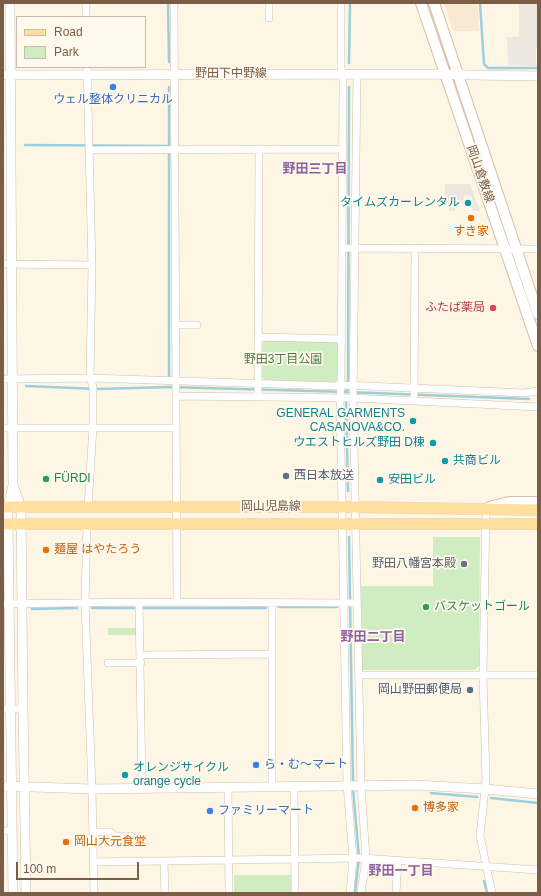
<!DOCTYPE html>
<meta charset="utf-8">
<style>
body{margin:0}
#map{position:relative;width:541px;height:896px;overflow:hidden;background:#fef6e4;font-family:Helvetica,sans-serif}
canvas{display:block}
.frame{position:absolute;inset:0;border:4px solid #7a5c47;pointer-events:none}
.legend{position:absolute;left:16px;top:16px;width:130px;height:52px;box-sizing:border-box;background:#fff9ed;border:1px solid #cabaab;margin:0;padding:5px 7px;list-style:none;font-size:12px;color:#7a5c47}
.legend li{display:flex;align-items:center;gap:8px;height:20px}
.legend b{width:20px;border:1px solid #cabaab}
.scale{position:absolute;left:16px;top:862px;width:123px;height:18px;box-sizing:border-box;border:2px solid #7a5c47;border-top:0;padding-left:5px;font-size:12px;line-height:14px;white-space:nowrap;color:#7a5c47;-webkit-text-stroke:3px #fff9ed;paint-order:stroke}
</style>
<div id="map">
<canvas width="541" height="896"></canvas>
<div class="frame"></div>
<ul class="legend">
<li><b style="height:5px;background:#ffdf9b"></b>Road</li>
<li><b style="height:11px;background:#d0edc1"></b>Park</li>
</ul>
<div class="scale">100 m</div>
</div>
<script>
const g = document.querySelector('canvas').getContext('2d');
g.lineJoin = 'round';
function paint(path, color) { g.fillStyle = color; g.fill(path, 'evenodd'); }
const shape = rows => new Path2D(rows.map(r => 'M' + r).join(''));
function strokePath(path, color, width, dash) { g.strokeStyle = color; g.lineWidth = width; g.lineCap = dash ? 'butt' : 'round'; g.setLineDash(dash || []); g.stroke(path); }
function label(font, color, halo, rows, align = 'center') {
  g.font = font + ' Helvetica,"Noto Sans JP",sans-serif'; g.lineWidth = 3.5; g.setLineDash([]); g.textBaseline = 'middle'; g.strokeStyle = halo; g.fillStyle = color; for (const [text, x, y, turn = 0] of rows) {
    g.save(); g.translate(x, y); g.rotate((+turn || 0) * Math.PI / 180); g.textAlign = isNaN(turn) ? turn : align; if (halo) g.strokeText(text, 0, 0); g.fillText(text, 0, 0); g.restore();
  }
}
paint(shape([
 [444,3,477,3,479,31,453,31]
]), '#f7e8d2');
paint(shape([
 [519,3,538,3,538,48,536,48,536,66,508,65,507,37,519,37],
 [445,184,470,184,480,211,472,211,472,196,464,195,463,203,456,203,455,211,449,211,449,200,445,200]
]), '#eee7df');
paint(shape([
 [266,340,335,342,338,344,338,379,335,382,265,380,262,377,263,342],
 [433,537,480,537,479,666,475,670,362,670,361,586,433,586],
 [108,628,136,628,137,635,108,635],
 [234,875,291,875,292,893,234,893]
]), '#d0edc1');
strokePath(shape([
 [168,3,169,62],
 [480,3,484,64,488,68,538,68],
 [349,63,350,3],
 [25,145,169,146],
 [169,376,169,87],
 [26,386,98,389,169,387,347,392,529,399],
 [347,392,348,379,349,87],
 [346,399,348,491],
 [349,537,353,783],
 [279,607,337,607],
 [92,608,134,608],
 [144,608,266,608],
 [32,609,77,608],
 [353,788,359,858,355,893],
 [431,793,477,797],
 [491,798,538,803],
 [484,881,487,893]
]), '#9ccfdd', 2.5);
const minor = shape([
 [86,3,86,17],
 [174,3,177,602],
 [341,3,341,67,343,81,342,248,341,379,340,399,347,785,353,858,350,893],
 [269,18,269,3],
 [87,67,92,265,90,378,93,386,93,427,88,507],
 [357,74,353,398,361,785,366,858,361,893],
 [88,97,130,97],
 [89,150,343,149],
 [342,248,538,249],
 [3,264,92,265],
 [175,325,197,325],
 [258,337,342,339],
 [3,379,90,378,335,386,344,385,524,393,538,391],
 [176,396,353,398,538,407],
 [258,397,259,149],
 [414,401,415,248],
 [3,428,176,428],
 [486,508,483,675,486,780,480,836,492,893],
 [87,524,85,603,92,789,94,893],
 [139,602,142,788],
 [3,604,139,602,357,603],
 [141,655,272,654],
 [108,663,141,663],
 [359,675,538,675],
 [3,709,23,709],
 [272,786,272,603],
 [294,786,295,893],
 [228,787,229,893],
 [3,831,12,831],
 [93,832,110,832,115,836,131,836],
 [164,861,165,893],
 [93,862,362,858,538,870],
 [396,893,398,860]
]);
const tertiary = shape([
 [10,3,13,485,8,507,8,524,13,893],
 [3,75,432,74,472,75,538,76],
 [13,485,21,507,23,709,26,893],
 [3,786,92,789,417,785,485,789,538,794]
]);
const secondary = shape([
 [421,3,538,346],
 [434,3,538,314],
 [489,507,509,502,538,502]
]);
const primary = shape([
 [3,507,355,507,538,510],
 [3,524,538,524]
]);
strokePath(minor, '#d1bda9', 8);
strokePath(tertiary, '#d1bda9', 10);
strokePath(secondary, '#d7c0a9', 12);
strokePath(primary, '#dfd8d3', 12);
strokePath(minor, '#fff', 7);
strokePath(tertiary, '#fff', 9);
strokePath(secondary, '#fff', 10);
strokePath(primary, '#ffdf9b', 11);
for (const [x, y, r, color] of [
 [113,87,4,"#3f7fe0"],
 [468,203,4,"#0f9aa8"],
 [471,218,4,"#e8710a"],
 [493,308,4,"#e0444e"],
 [413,421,4,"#0f9aa8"],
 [433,443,4,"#0f9aa8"],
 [445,461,4,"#0f9aa8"],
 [286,476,4,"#5c6f8a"],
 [46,479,4,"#2e9e5b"],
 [380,480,4,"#0f9aa8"],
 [46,550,4,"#e8710a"],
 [464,564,4,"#6b7280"],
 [426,607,4,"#2e9e5b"],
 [470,690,4,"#5c6f8a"],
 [256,765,4,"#3f7fe0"],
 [125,775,4,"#0f9aa8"],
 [415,808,4,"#e8710a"],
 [210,811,4,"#3f7fe0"],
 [66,842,4,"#e8710a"]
]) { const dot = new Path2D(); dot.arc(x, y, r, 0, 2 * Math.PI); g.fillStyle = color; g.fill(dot); strokePath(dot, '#fff9ed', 1.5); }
label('12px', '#7a5c47', '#fff9ed', [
 ["野田下中野線",231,74],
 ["岡山倉敷線",480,174,71],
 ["岡山児島線",271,507]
]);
label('12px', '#366cbe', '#fff9ed', [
 ["ウェル整体クリニカル",113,100,"center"],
 ["ら・む～マート",264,765],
 ["ファミリーマート",218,811]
], 'left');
label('12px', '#0d838f', '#fff9ed', [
 ["タイムズカーレンタル",460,203],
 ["GENERAL GARMENTS",405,414],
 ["CASANOVA&CO.",405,428],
 ["ウエストヒルズ野田 D棟",425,443],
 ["共商ビル",453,461,"left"],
 ["安田ビル",388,480,"left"],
 ["オレンジサイクル",133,768,"left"],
 ["orange cycle",133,782,"left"]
], 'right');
label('12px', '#c56008', '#fff9ed', [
 ["すき家",471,232,"center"],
 ["麺屋 はやたろう",54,550],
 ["博多家",423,808],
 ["岡山大元食堂",74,842]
], 'left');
label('12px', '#be3a42', '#fff9ed', [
 ["ふたば薬局",485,308]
], 'right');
label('12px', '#4a7a3b', '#fff9ed', [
 ["野田3丁目公園",283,360]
]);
label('12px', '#4e5e75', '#fff9ed', [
 ["西日本放送",294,476],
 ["岡山野田郵便局",462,690,"right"]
], 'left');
label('12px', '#27864d', '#fff9ed', [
 ["FÜRDI",54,479],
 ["バスケットゴール",434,607]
], 'left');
label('12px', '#5b616d', '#fff9ed', [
 ["野田八幡宮本殿",456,564]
], 'right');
label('bold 13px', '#8d629e', '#fff9ed', [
 ["野田三丁目",315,169],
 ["野田二丁目",373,637],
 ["野田一丁目",401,871]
]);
</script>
